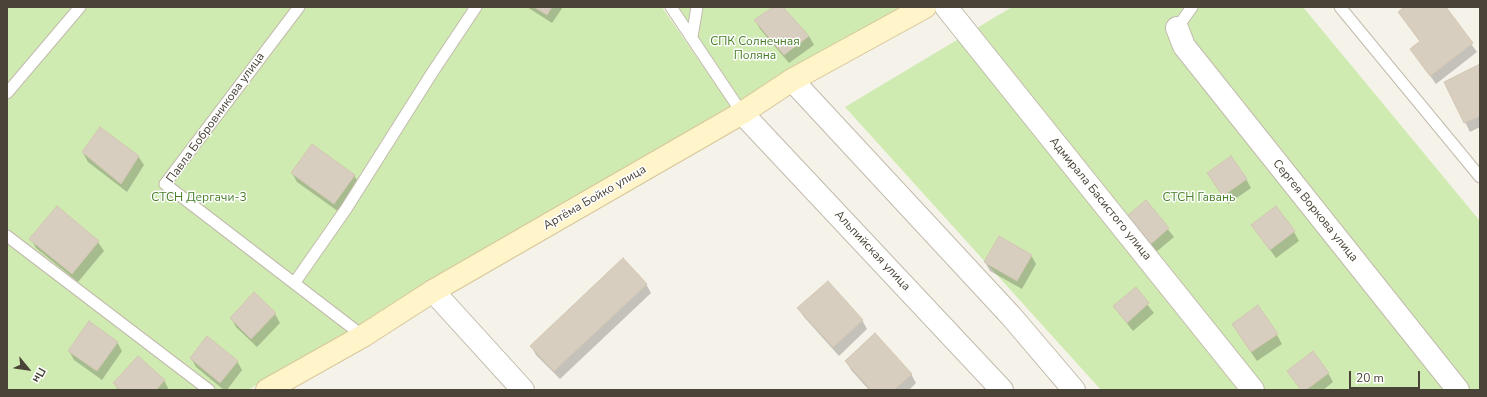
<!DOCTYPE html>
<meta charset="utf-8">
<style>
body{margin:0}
#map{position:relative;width:1487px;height:397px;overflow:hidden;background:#f5f2ea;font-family:"Nunito Sans",sans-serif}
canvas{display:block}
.frame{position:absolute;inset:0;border:8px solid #4a4337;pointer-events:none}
.north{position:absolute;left:8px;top:349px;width:40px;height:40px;-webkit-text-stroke:3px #fff;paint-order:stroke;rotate:119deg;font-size:11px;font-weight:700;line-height:16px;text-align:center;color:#4a4337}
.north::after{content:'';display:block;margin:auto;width:14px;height:18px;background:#4a4337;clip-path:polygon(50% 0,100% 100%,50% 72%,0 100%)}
.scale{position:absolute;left:1349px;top:371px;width:71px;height:18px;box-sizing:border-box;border:2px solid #4a4337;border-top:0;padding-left:5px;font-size:12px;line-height:14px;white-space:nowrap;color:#4a4337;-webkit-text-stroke:3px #fff;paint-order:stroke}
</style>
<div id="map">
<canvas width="1487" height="397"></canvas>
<div class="frame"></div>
<div class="north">Пн</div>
<div class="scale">20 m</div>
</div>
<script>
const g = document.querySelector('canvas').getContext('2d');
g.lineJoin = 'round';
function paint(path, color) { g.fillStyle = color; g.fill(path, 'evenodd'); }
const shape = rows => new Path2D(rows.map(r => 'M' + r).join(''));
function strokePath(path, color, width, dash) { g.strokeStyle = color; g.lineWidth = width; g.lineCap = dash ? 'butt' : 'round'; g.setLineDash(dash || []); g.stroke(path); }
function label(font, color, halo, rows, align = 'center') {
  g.font = font + ' "Nunito Sans",sans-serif'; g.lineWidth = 3; g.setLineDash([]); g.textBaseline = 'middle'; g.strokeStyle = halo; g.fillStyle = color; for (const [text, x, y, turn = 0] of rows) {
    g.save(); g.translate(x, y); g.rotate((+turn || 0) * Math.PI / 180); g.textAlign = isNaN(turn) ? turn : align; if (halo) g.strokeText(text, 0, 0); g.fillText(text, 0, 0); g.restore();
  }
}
paint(shape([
 [7,7,662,7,732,108,248,390,7,390],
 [674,7,913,7,742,105],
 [1012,7,1303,7,1480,221,1480,390,1101,390,845,107]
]), '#d0ebb2');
paint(shape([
 [527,7,563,7,552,23],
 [775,7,782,7,809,36,814,45,789,63,760,29,755,20],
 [1406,7,1444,7,1477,52,1436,84,1411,49,1420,42,1399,12],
 [1480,65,1480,127,1470,132,1445,82],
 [83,153,138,156,144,165,127,192,88,162],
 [292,173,354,175,359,184,339,212,297,182],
 [1246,179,1251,188,1228,204,1213,182],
 [1146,202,1174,237,1156,252,1134,225],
 [1252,225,1294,232,1299,241,1276,258],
 [31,239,98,242,104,251,78,282,36,248],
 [1031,255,1036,264,1022,289,990,271,985,262],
 [646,284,651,293,560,379,536,355,531,346],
 [1135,289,1154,313,1133,331,1114,307],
 [254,294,275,314,280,323,257,347,236,327,231,318],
 [798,308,862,320,867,329,839,356,804,317],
 [1238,333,1277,335,1282,344,1257,361],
 [117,342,122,351,102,380,74,360,69,351],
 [191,358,237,361,242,370,227,390,224,390,196,367],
 [846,361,911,374,916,383,909,390,869,390,851,370],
 [1288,371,1328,373,1333,382,1323,390,1301,390],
 [164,380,169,390,118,390,114,383]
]), '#0003');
const building = shape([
 [534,7,552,7,547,15,534,7],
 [773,7,783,7,809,36,784,55,754,20,773,7],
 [1404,7,1446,7,1473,43,1430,76,1410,49,1420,41,1398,12,1404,7],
 [1480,64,1480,116,1464,123,1444,82,1480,64],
 [100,127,139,156,121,184,82,152,100,127],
 [312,144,355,175,334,204,291,173,312,144],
 [1231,156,1247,179,1223,196,1207,173,1231,156],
 [1146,200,1169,228,1151,244,1127,216,1146,200],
 [57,206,99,241,72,274,29,239,57,206],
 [1276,206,1295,231,1270,250,1251,225,1276,206],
 [999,236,1032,255,1017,281,984,262,999,236],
 [623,258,647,284,554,371,530,346,623,258],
 [828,281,863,320,833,347,797,308,828,281],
 [1136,287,1149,303,1127,323,1113,306,1136,287],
 [254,292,276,313,251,339,230,318,254,292],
 [1258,305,1278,334,1251,352,1232,324,1258,305],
 [89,321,118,342,97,371,68,351,89,321],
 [875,333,912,374,894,390,871,390,845,361,875,333],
 [207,336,238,361,220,383,190,358,207,336],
 [1313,351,1329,373,1306,390,1301,390,1287,371,1313,351],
 [138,356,165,380,156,390,120,390,113,383,138,356]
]);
paint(building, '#d8cebf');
strokePath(building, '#d3c7b2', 1);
const service = shape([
 [299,7,165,184,363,336],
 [671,7,742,113],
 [1340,7,1480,177],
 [1177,28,1192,7],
 [692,37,697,7],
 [7,93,80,7],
 [7,236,209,390],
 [295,282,346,209,432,73,476,7]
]);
const minor = shape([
 [946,7,1253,390],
 [1177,28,1184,46,1458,390],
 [792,80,1011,316,1074,390],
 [742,113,1002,390],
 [433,291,523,390]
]);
const secondary = shape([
 [267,390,363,336,433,291,742,113,792,80,925,7]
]);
strokePath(service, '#c2bbac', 13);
strokePath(minor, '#c2bbac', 24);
strokePath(secondary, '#d7c798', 24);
strokePath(service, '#fff', 11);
strokePath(minor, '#fff', 22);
strokePath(secondary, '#fff4ca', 22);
label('12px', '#467f27', '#fff', [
 ["СПК Солнечная",755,42],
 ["Поляна",755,56],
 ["СТСН Дергачи-3",199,198],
 ["СТСН Гавань",1199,198]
]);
label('12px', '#4a4337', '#fff', [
 ["Павла Бобровникова улица",216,118,-54],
 ["Артёма Бойко улица",595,198,-30],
 ["Адмирала Басистого улица",1100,199,51],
 ["Сергея Воркова улица",1315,211,51],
 ["Альпийская улица",872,251,47]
]);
</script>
